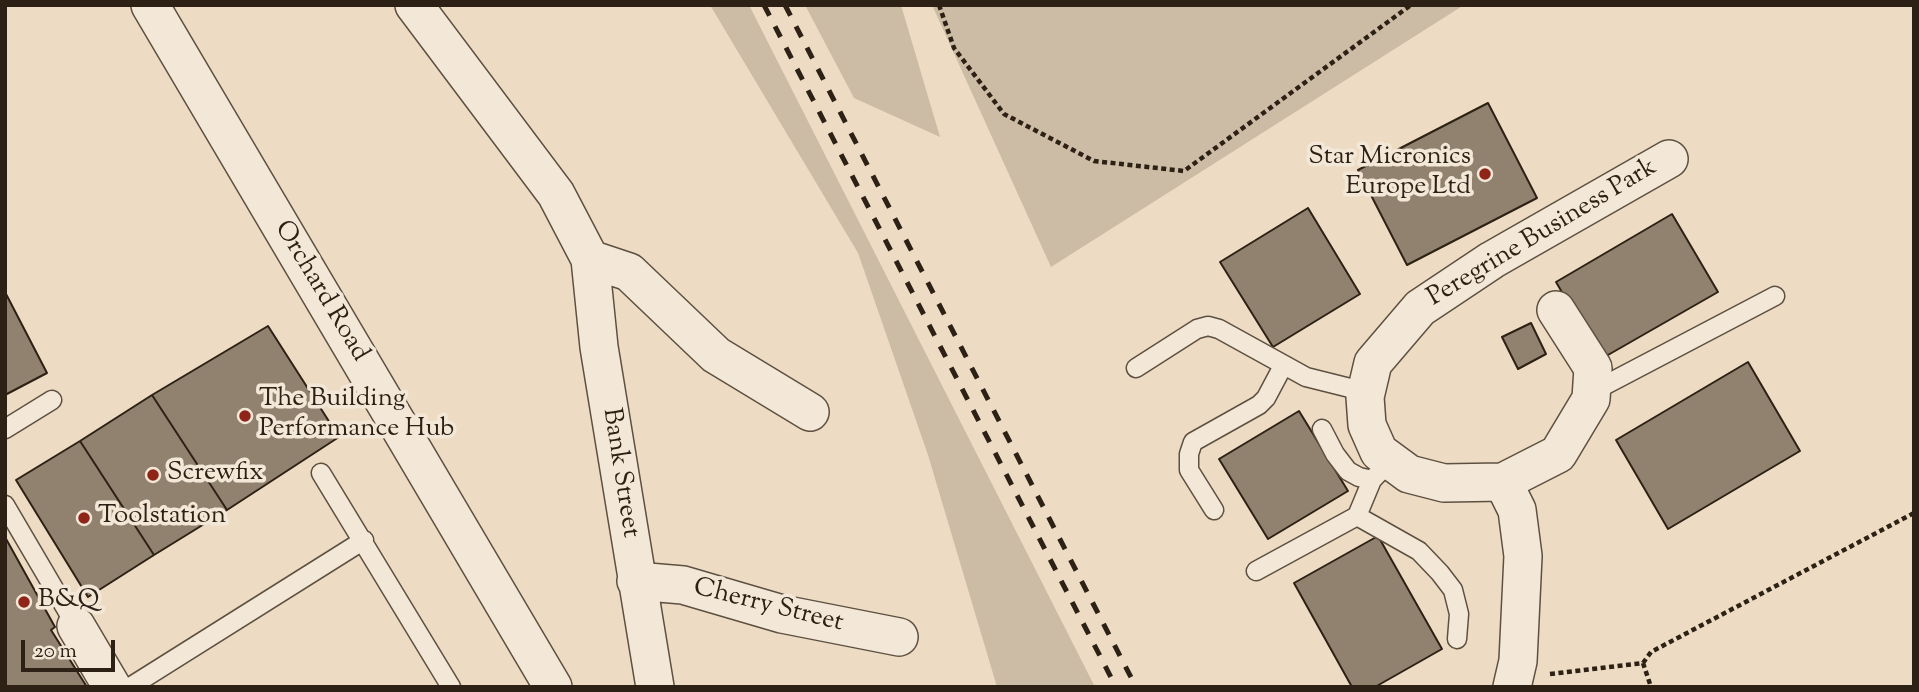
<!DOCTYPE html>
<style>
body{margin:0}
#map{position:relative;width:1919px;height:692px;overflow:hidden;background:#eddcc3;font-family:"Sorts Mill Goudy",serif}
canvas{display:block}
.frame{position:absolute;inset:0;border:7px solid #2d2115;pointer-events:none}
.scale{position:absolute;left:21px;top:640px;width:94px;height:32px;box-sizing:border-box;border:4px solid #2d2115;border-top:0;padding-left:9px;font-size:21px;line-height:24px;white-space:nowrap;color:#2d2115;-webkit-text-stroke:5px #f3e8d8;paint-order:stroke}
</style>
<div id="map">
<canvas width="1919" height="692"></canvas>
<div class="frame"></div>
<div class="scale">20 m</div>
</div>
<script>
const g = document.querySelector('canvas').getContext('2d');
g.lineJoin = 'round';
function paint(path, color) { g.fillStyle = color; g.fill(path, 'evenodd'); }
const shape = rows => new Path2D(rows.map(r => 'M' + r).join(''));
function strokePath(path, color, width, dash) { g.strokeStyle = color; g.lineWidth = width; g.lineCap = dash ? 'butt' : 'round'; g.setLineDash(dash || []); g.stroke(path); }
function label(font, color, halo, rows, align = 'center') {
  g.font = font + ' "Sorts Mill Goudy",serif'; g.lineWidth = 7; g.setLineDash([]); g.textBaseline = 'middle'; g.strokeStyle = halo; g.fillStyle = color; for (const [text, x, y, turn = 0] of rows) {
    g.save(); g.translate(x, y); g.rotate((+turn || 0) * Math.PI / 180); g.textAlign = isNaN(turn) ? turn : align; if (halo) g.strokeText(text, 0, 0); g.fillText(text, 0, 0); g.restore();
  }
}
paint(shape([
 [710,5,749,5,1095,687,997,687,928,455,858,253],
 [805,5,901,5,940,137,854,98],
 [932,5,1464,5,1051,267]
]), '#ccbca5');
const building = shape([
 [1488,103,1537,198,1407,265,1358,170,1488,103],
 [1308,208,1360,294,1273,347,1220,262,1308,208],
 [1672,214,1718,292,1601,359,1556,282,1672,214],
 [5,292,47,373,5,395,5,292],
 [1531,323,1546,354,1518,369,1502,337,1531,323],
 [268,326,339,437,227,510,152,395,268,326],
 [1748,362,1800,451,1668,529,1616,440,1748,362],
 [152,395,227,510,154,555,80,441,152,395],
 [1299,411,1348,491,1268,539,1219,459,1299,411],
 [80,441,154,555,88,597,16,480,80,441],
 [1378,536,1442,649,1375,687,1352,687,1294,583,1378,536],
 [5,537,55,627,51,630,87,687,5,687,5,537]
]);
paint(building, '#91826f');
strokePath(building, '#2d2115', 2);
const lane = shape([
 [1136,368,1197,329,1208,326,1219,329,1306,377,1366,392],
 [1592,392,1775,296],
 [5,429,52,400],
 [1322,429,1335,454,1348,471,1359,477,1372,480],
 [1390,461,1372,480,1357,516,1419,551,1440,573,1453,590,1459,614,1457,639],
 [321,473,451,687],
 [5,505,76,626],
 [1214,510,1189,470,1189,454,1193,442,1259,405,1266,398,1283,366],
 [1256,571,1357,516],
 [130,687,364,540]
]);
const street = shape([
 [150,5,553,687],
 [414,5,556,194,590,259,599,347,655,687],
 [590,259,629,272,716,355,810,412],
 [1556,310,1593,368,1591,399,1558,454,1503,482,1444,483,1409,474,1379,452,1367,425,1365,397,1373,363,1420,308,1492,260,1669,159],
 [1503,482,1517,510,1523,556,1518,661,1512,687],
 [636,581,683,585,782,614,899,637],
 [76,626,112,687]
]);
strokePath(lane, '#5d5040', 21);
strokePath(street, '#5d5040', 40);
strokePath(shape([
 [939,5,954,48,1004,114,1094,161,1184,171,1411,5],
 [1643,663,1651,652,1914,513],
 [1643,663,1651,687],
 [1550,674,1643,663]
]), '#2d2115', 4.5, [5, 3.5]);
strokePath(lane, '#f3e8d8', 18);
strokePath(street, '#f3e8d8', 37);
strokePath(shape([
 [764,5,1116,687],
 [785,5,1136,687]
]), '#2d2115', 5, [12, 12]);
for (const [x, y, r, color] of [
 [1485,174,7,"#8f2418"],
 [245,416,7,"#8f2418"],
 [153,475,7,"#8f2418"],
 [84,518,7,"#8f2418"],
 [24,602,7,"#8f2418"]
]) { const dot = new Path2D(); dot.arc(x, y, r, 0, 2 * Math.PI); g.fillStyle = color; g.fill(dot); strokePath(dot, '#f3e8d8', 2.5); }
label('26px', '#2d2115', '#f3e8d8', [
 ["Star Micronics",1471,159,"right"],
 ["Europe Ltd",1471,189,"right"],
 ["The Building",259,401],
 ["Performance Hub",259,431],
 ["Screwfix",167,475],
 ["Toolstation",98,518],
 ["B&Q",38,602]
], 'left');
label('26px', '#2d2115', '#f3e8d8', [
 ["Peregrine Business Park",1543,234,-31],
 ["Orchard Road",320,292,59],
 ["Bank Street",619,473,81],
 ["Cherry Street",768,607,14]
]);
</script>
